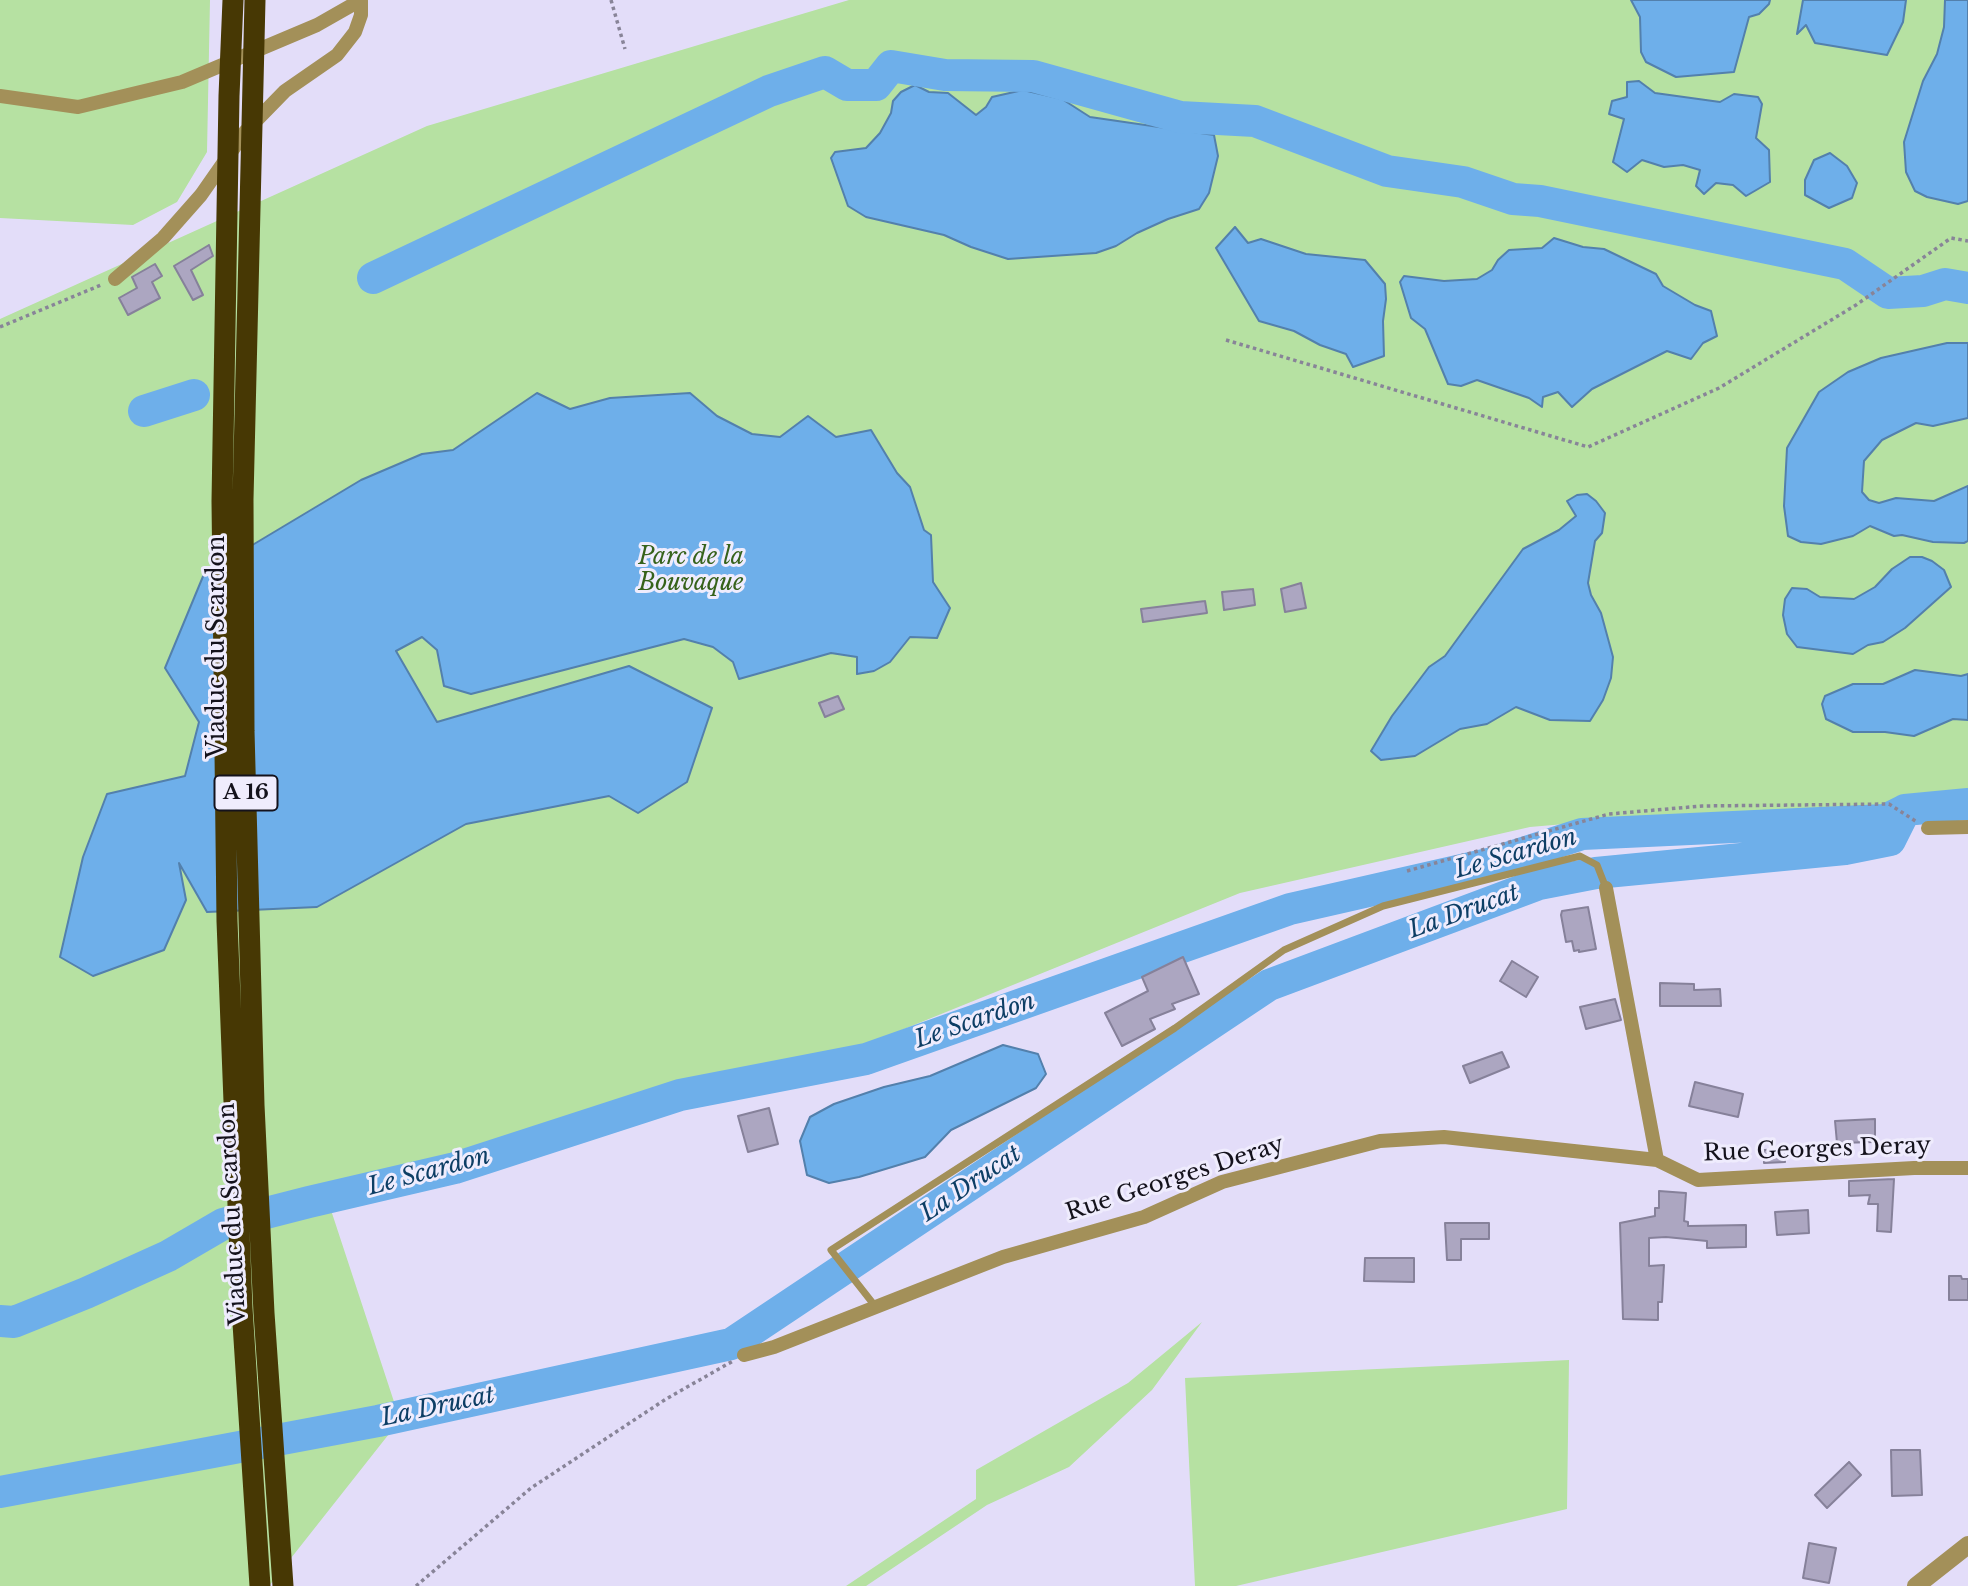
<!DOCTYPE html>
<style>
body{margin:0}
canvas{display:block;background:#e3ddf9}
</style>
<canvas width="1968" height="1586"></canvas>
<script>
const g = document.querySelector('canvas').getContext('2d');
g.lineJoin = 'round';
function paint(path, color) { g.fillStyle = color; g.fill(path, 'evenodd'); }
const shape = rows => new Path2D(rows.map(r => 'M' + r).join(''));
function strokePath(path, color, width, dash) { g.strokeStyle = color; g.lineWidth = width; g.lineCap = dash ? 'butt' : 'round'; g.setLineDash(dash || []); g.stroke(path); }
function label(font, color, halo, rows, align = 'center') {
  g.font = font + ' "Libre Baskerville",serif'; g.lineWidth = 6; g.setLineDash([]); g.textBaseline = 'middle'; g.strokeStyle = halo; g.fillStyle = color; for (const [text, x, y, turn = 0] of rows) {
    g.save(); g.translate(x, y); g.rotate((+turn || 0) * Math.PI / 180); g.textAlign = isNaN(turn) ? turn : align; if (halo) g.strokeText(text, 0, 0); g.fillText(text, 0, 0); g.restore();
  }
}
paint(shape([
 [0,0,210,0,207,152,177,202,133,225,0,218],
 [849,0,1968,0,1968,813,1877,811,1646,817,1530,827,1240,893,877,1040,328,1201,400,1420,269,1586,0,1586,0,319,427,126],
 [1202,1322,1152,1390,1069,1467,987,1505,866,1586,846,1586,976,1499,976,1470,1128,1383],
 [1569,1360,1567,1509,1236,1586,1195,1586,1185,1378]
]), '#b6e1a2');
const water = shape([
 [1631,0,1770,0,1769,4,1759,14,1749,17,1734,72,1676,77,1646,62,1641,52,1640,17,1631,0],
 [1803,0,1906,0,1903,22,1887,55,1815,43,1806,25,1797,34,1803,0],
 [1945,0,1968,0,1968,201,1958,204,1927,197,1915,191,1906,172,1904,142,1923,81,1937,54,1944,27,1945,0],
 [1639,81,1655,93,1720,102,1734,94,1758,97,1762,104,1756,138,1769,150,1770,182,1746,196,1733,185,1716,183,1704,194,1696,186,1700,170,1683,165,1664,167,1642,160,1627,172,1613,162,1624,119,1609,114,1612,101,1627,97,1627,82,1639,81],
 [915,85,929,92,948,93,976,115,986,107,992,97,1023,90,1062,99,1090,117,1214,135,1218,156,1209,193,1199,209,1168,219,1137,233,1116,246,1096,253,1008,259,971,247,944,235,866,217,848,206,831,158,835,152,866,148,880,133,891,113,893,101,901,92,915,85],
 [1830,153,1847,166,1857,183,1852,198,1829,208,1805,195,1805,180,1814,160,1830,153],
 [1235,227,1248,243,1261,239,1306,254,1365,260,1385,284,1386,299,1383,321,1384,356,1353,367,1346,354,1320,345,1294,331,1259,321,1216,248,1235,227],
 [1554,238,1583,247,1604,249,1656,274,1663,286,1695,305,1711,311,1717,336,1703,343,1691,359,1667,351,1592,389,1572,407,1558,392,1543,397,1542,407,1529,398,1477,380,1461,386,1448,384,1425,329,1411,318,1400,282,1404,276,1444,281,1477,279,1492,270,1498,260,1509,250,1542,248,1554,238],
 [1947,343,1968,343,1968,418,1933,426,1916,423,1882,440,1864,461,1862,492,1869,500,1879,503,1896,498,1934,501,1968,486,1968,541,1964,543,1933,542,1902,535,1894,536,1870,526,1853,536,1821,544,1801,542,1788,536,1784,506,1787,448,1819,392,1848,372,1881,358,1947,343],
 [537,393,570,409,610,398,690,393,717,416,752,434,780,437,808,416,836,437,871,430,897,473,910,487,924,530,931,535,933,582,950,608,937,638,910,637,890,662,874,671,857,674,857,657,831,653,739,679,733,662,713,647,684,639,471,694,444,686,437,650,422,637,396,651,437,722,629,666,712,708,687,782,638,813,609,796,466,824,317,907,207,912,179,863,186,900,164,950,93,976,60,957,83,857,107,794,185,776,199,722,165,668,204,574,361,480,422,454,453,450,537,393],
 [1587,494,1596,501,1605,513,1602,533,1595,541,1588,583,1591,595,1601,613,1613,657,1611,678,1603,700,1590,721,1550,720,1516,707,1487,724,1460,729,1415,756,1381,760,1371,751,1392,716,1429,667,1445,656,1523,549,1559,530,1576,516,1567,501,1577,495,1587,494],
 [1910,557,1922,557,1932,561,1944,570,1951,587,1905,628,1883,642,1868,645,1853,654,1797,647,1787,634,1783,615,1785,599,1792,588,1807,589,1820,597,1854,599,1875,587,1892,569,1910,557],
 [1915,670,1961,676,1968,674,1968,720,1953,719,1914,736,1885,732,1853,732,1826,719,1822,704,1825,696,1853,684,1883,684,1915,670],
 [1003,1045,1038,1054,1046,1074,1036,1088,951,1130,925,1157,859,1177,829,1183,807,1175,800,1141,810,1117,834,1104,884,1087,930,1076,1003,1045]
]);
paint(water, '#6eafea');
strokePath(water, '#5380ac', 2);
strokePath(shape([
 [373,278,769,91,825,72,847,85,876,85,891,66,945,75,1033,76,1180,117,1255,121,1387,171,1463,182,1513,199,1540,201,1845,264,1888,293,1923,291,1945,284,1968,288],
 [144,411,194,395],
 [0,1321,14,1322,86,1293,168,1256,223,1224,309,1202,455,1168,680,1095,866,1059,1290,909,1492,863,1582,834,1885,820,1905,810,1968,804],
 [0,1492,378,1421,731,1344,1269,985,1539,884,1596,873,1845,849,1890,840,1905,810]
]), '#6eafea', 32);
const building = shape([
 [209,245,213,256,191,270,203,295,193,300,174,266,209,245],
 [155,264,162,276,152,282,160,298,128,315,119,298,137,288,132,277,155,264],
 [1301,583,1306,608,1285,612,1281,589,1301,583],
 [1253,589,1255,605,1224,610,1222,592,1253,589],
 [1205,601,1207,613,1143,622,1141,609,1205,601],
 [838,696,844,709,825,717,819,703,838,696],
 [1588,907,1596,949,1579,952,1579,950,1574,951,1572,941,1566,942,1561,915,1562,911,1588,907],
 [1183,957,1199,994,1172,1004,1175,1009,1150,1019,1155,1029,1122,1046,1105,1013,1148,991,1142,977,1183,957],
 [1512,961,1538,977,1526,997,1500,981,1512,961],
 [1660,983,1694,984,1694,990,1720,989,1721,1006,1660,1006,1660,983],
 [1615,999,1621,1020,1586,1029,1580,1007,1615,999],
 [1502,1052,1509,1067,1470,1083,1463,1066,1502,1052],
 [1695,1082,1743,1094,1738,1117,1689,1106,1695,1082],
 [769,1108,778,1144,748,1152,738,1116,769,1108],
 [1875,1119,1875,1142,1837,1143,1835,1121,1875,1119],
 [1784,1149,1785,1162,1764,1163,1764,1150,1784,1149],
 [1894,1179,1891,1232,1877,1231,1878,1204,1868,1204,1870,1195,1849,1196,1849,1181,1894,1179],
 [1659,1191,1686,1193,1684,1221,1688,1222,1688,1226,1746,1225,1746,1247,1707,1248,1707,1241,1666,1237,1649,1238,1649,1266,1664,1265,1662,1302,1658,1302,1658,1320,1623,1319,1620,1223,1655,1216,1655,1208,1659,1208,1659,1191],
 [1808,1210,1809,1233,1777,1235,1775,1212,1808,1210],
 [1445,1223,1489,1223,1489,1239,1461,1239,1461,1260,1447,1260,1445,1223],
 [1365,1258,1414,1258,1414,1282,1364,1281,1365,1258],
 [1949,1276,1961,1276,1962,1279,1968,1279,1968,1300,1949,1300,1949,1276],
 [1891,1450,1920,1450,1922,1495,1892,1496,1891,1450],
 [1849,1462,1861,1475,1827,1508,1815,1495,1849,1462],
 [1809,1543,1836,1548,1829,1583,1803,1578,1809,1543]
]);
paint(building, '#aca6c1');
strokePath(building, '#86819a', 2);
strokePath(shape([
 [611,0,625,49],
 [0,327,101,285],
 [1226,340,1588,447,1719,388,1856,305,1951,238,1968,241],
 [1407,871,1609,814,1702,806,1889,804,1917,822],
 [416,1586,531,1488,666,1399,733,1361]
]), '#888498', 3.5, [3.5, 3.5]);
strokePath(shape([
 [875,1306,831,1250,1175,1028,1284,950,1383,906,1580,856,1597,865,1606,888]
]), '#a39059', 7);
strokePath(shape([
 [0,96,78,107,182,82,317,25,361,0],
 [115,279,163,238,201,195,245,132,285,91,337,55,355,32,361,15,361,0],
 [1928,828,1968,827],
 [1606,888,1657,1160],
 [744,1355,774,1347,1003,1257,1144,1217,1222,1182,1380,1141,1444,1137,1657,1160,1698,1180,1914,1168,1968,1168]
]), '#a39059', 14);
strokePath(shape([
 [1916,1586,1968,1545]
]), '#a39059', 18);
strokePath(shape([
 [233,0,229,96,222,501,227,921,242,1308,260,1586],
 [255,0,243,499,244,731,254,1105,264,1313,283,1586]
]), '#473804', 21);
for (const [x, y, w] of [
 [246,793,63]
]) { const box = new Path2D(); box.roundRect(x - w / 2, y - 17.5, w, 35, 5); g.fillStyle = '#efecfd'; g.fill(box); strokePath(box, '#14121c', 2); }
label('bold 21px', '#14121c', null, [
 ["A 16",246,793]
]);
label('italic 23px', '#36621b', '#efecfd', [
 ["Parc de la",691,558],
 ["Bouvaque",691,584]
]);
label('23px', '#14121c', '#efecfd', [
 ["Viaduc du Scardon",218,647,-90],
 ["Rue Georges Deray",1817,1150,-2],
 ["Rue Georges Deray",1175,1179,-18],
 ["Viaduc du Scardon",233,1214,-93]
]);
label('italic 24px', '#0d3e65', '#efecfd', [
 ["Le Scardon",1516,854,-16],
 ["La Drucat",1464,912,-20],
 ["Le Scardon",975,1021,-19],
 ["Le Scardon",429,1172,-15],
 ["La Drucat",971,1184,-34],
 ["La Drucat",438,1407,-12]
]);
</script>
